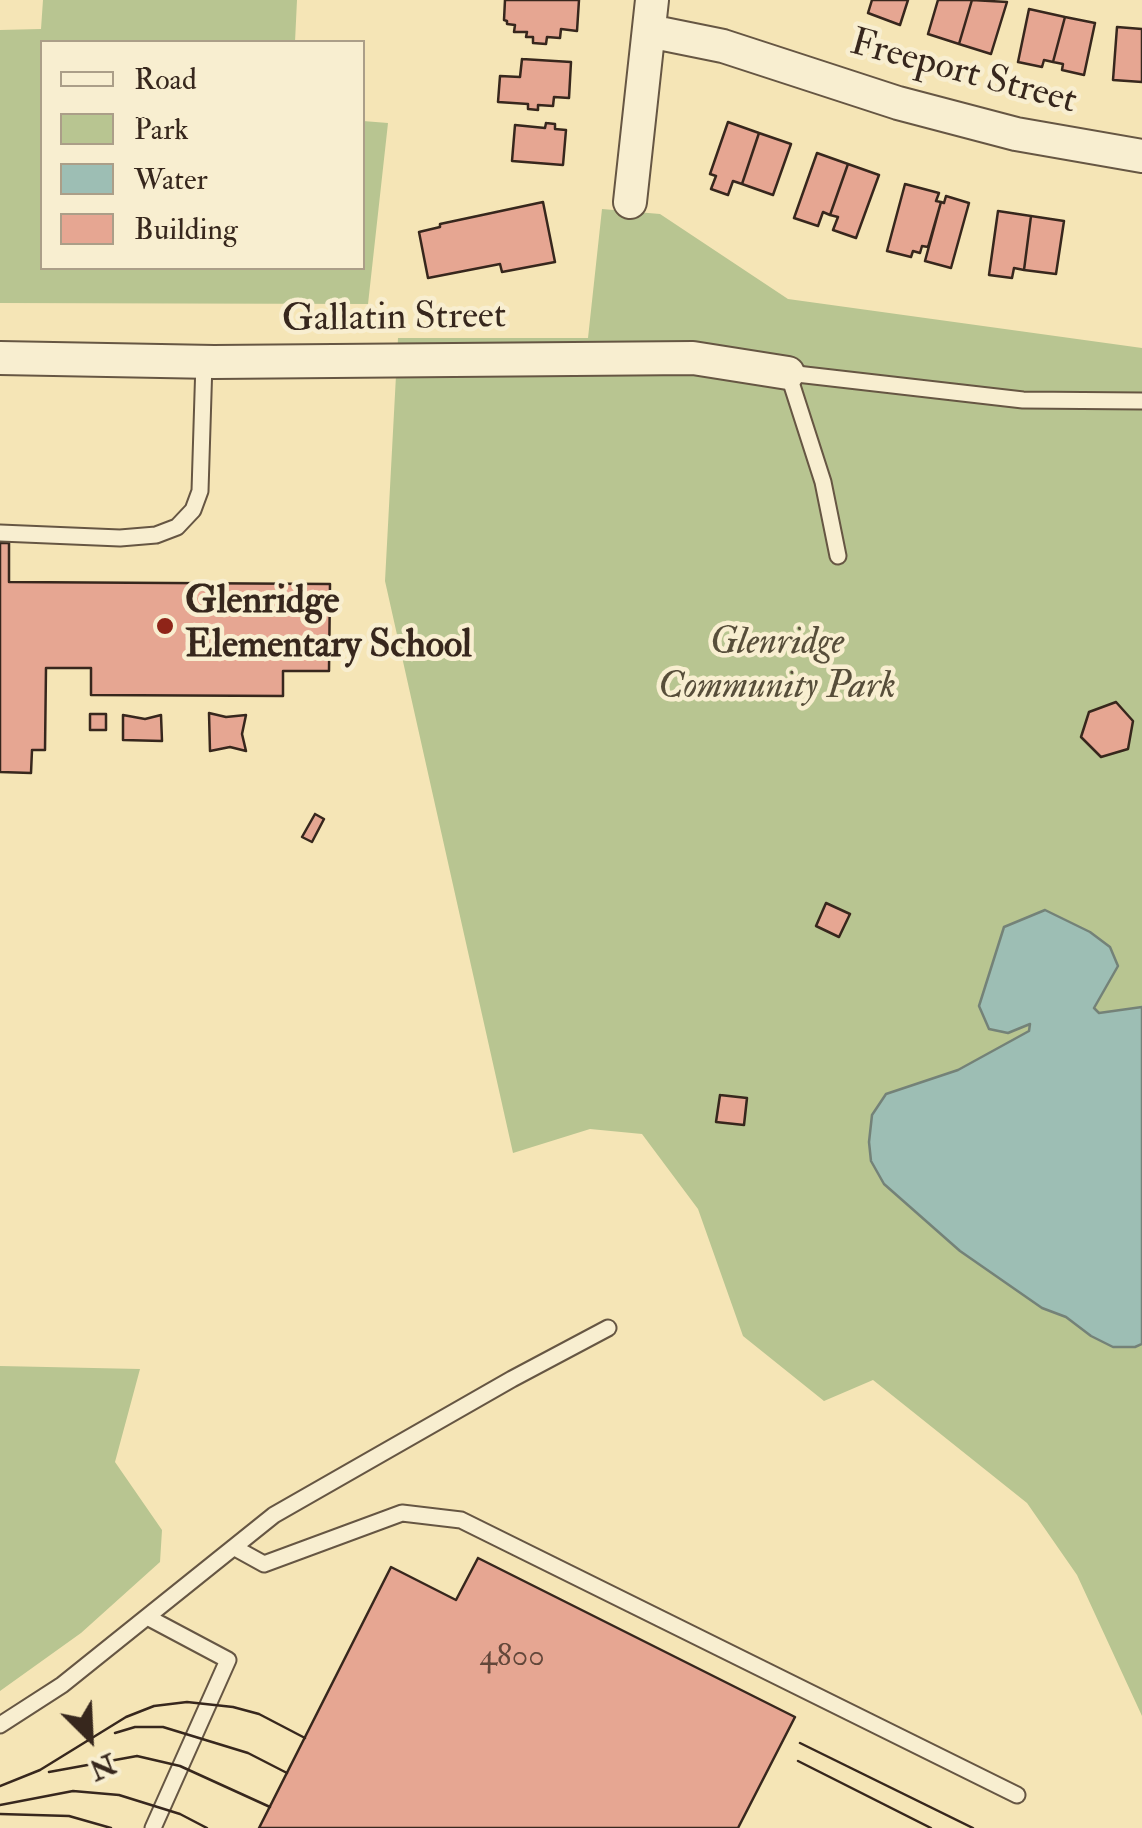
<!DOCTYPE html>
<style>
body{margin:0}
#map{position:relative;width:1142px;height:1828px;overflow:hidden;background:#f5e5b6;font-family:"IM FELL Double Pica",serif}
canvas{display:block}
.legend{position:absolute;left:40px;top:40px;width:325px;height:230px;box-sizing:border-box;background:#f8eed0;border:2px solid #ab9e88;margin:0;padding:12px 18px;list-style:none;font-size:30px;color:#37271d}
.legend li{display:flex;align-items:center;gap:20px;height:50px}
.legend b{width:50px;border:2px solid #ab9e88}
.north{position:absolute;left:40px;top:1688px;width:100px;height:100px;-webkit-text-stroke:8px #f8eed0;paint-order:stroke;rotate:156deg;font-size:28px;font-weight:700;line-height:40px;text-align:center;color:#37271d}
.north::after{content:'';display:block;margin:auto;width:35px;height:45px;background:#37271d;clip-path:polygon(50% 0,100% 100%,50% 72%,0 100%)}
</style>
<div id="map">
<canvas width="1142" height="1828"></canvas>
<ul class="legend">
<li><b style="height:12px;background:#f8eed0"></b>Road</li>
<li><b style="height:28px;background:#b8c591"></b>Park</li>
<li><b style="height:28px;background:#9dbeb4"></b>Water</li>
<li><b style="height:28px;background:#e6a692"></b>Building</li>
</ul>
<div class="north">N</div>
</div>
<script>
const g = document.querySelector('canvas').getContext('2d');
g.lineJoin = 'round';
function paint(path, color) { g.fillStyle = color; g.fill(path, 'evenodd'); }
const shape = rows => new Path2D(rows.map(r => 'M' + r).join(''));
function strokePath(path, color, width, dash) { g.strokeStyle = color; g.lineWidth = width; g.lineCap = dash ? 'butt' : 'round'; g.setLineDash(dash || []); g.stroke(path); }
function label(font, color, halo, rows, align = 'center') {
  g.font = font + ' "IM FELL Double Pica",serif'; g.lineWidth = 9; g.setLineDash([]); g.textBaseline = 'middle'; g.strokeStyle = halo; g.fillStyle = color; for (const [text, x, y, turn = 0] of rows) {
    g.save(); g.translate(x, y); g.rotate((+turn || 0) * Math.PI / 180); g.textAlign = isNaN(turn) ? turn : align; if (halo) g.strokeText(text, 0, 0); g.fillText(text, 0, 0); g.restore();
  }
}
paint(shape([
 [43,0,297,0,295,42,42,42,42,268,362,268,363,121,388,123,368,304,0,303,0,30,41,29],
 [602,209,660,214,788,299,1142,348,1142,1716,1077,1575,1027,1503,873,1380,824,1401,743,1336,698,1209,642,1134,590,1129,513,1153,385,581,398,338,588,338],
 [0,1366,140,1369,115,1462,162,1530,160,1562,81,1633,0,1691]
]), '#b8c591');
const water = shape([
 [1045,910,1090,932,1110,947,1118,966,1094,1008,1099,1013,1142,1007,1142,1344,1135,1347,1113,1347,1091,1336,1066,1317,1042,1308,960,1251,884,1184,871,1161,869,1142,872,1115,886,1094,958,1070,1029,1031,1030,1024,1008,1033,989,1029,979,1006,1004,927,1045,910]
]);
paint(water, '#9dbeb4');
strokePath(water, '#748278', 2.5);
const building = shape([
 [505,0,579,0,577,31,561,29,560,38,547,37,546,44,533,43,533,37,526,37,527,32,514,32,515,25,507,24,507,21,504,20,505,0],
 [872,0,908,0,900,25,868,13,872,0],
 [938,0,972,0,959,44,928,34,938,0],
 [972,0,1007,2,991,54,959,44,972,0],
 [1029,9,1065,17,1053,62,1044,60,1042,67,1018,62,1029,9],
 [1065,17,1095,23,1084,75,1062,70,1063,64,1053,62,1065,17],
 [1117,27,1142,29,1142,82,1113,80,1117,27],
 [522,59,571,62,569,98,554,97,553,106,538,105,538,110,528,109,528,104,498,102,500,76,520,77,522,59],
 [728,122,759,133,742,184,733,181,728,195,711,189,716,176,710,174,728,122],
 [546,123,555,124,555,129,566,130,563,165,512,161,515,125,545,128,546,123],
 [759,133,791,144,773,195,742,184,759,133],
 [817,153,848,164,830,215,823,212,818,226,794,218,817,153],
 [848,164,879,175,856,238,833,230,838,217,830,215,848,164],
 [905,184,939,193,936,201,941,202,928,247,922,246,920,253,913,251,911,257,887,251,905,184],
 [946,196,969,203,951,268,925,261,941,202,944,203,946,196],
 [543,202,555,262,502,272,500,264,428,278,419,232,440,227,440,224,543,202],
 [998,211,1031,216,1024,270,1014,268,1012,278,989,275,998,211],
 [1031,216,1064,221,1056,274,1024,270,1031,216],
 [0,543,9,543,9,582,330,584,329,671,283,671,283,696,91,695,91,668,46,668,45,750,32,750,31,773,0,772,0,543],
 [1116,702,1133,721,1128,749,1101,757,1081,737,1089,712,1116,702],
 [209,713,226,717,246,715,242,734,246,751,230,747,210,751,209,713],
 [90,714,106,714,106,730,90,730,90,714],
 [123,715,145,719,161,715,162,741,123,740,123,715],
 [315,814,324,819,312,842,302,837,315,814],
 [826,903,850,914,839,937,816,926,826,903],
 [720,1095,747,1098,744,1125,716,1122,720,1095],
 [478,1558,795,1717,738,1828,259,1828,391,1567,456,1600,478,1558]
]);
paint(building, '#e6a692');
strokePath(building, '#37271d', 2.5);
const lane = shape([
 [0,533,120,538,156,535,177,527,193,510,200,491,204,362],
 [838,556,823,482,788,373,1023,400,1142,401],
 [235,1548,264,1564,402,1513,461,1520,1017,1795],
 [149,1618,228,1660,153,1828],
 [0,1725,62,1685,274,1515,512,1379,608,1328]
]);
const street = shape([
 [649,31,723,46,898,103,1016,134,1142,156],
 [630,202,652,0],
 [0,358,214,362,693,358,788,373]
]);
strokePath(lane, '#665643', 19);
strokePath(street, '#665643', 36);
strokePath(lane, '#f8eed0', 15);
strokePath(street, '#f8eed0', 32);
strokePath(shape([
 [115,1733,135,1727,163,1727,248,1753,287,1773],
 [800,1743,973,1828],
 [798,1761,931,1828],
 [49,1772,137,1756,180,1766,270,1807],
 [0,1786,40,1770,126,1717,154,1706,187,1702,233,1707,259,1714,305,1738],
 [0,1805,73,1791,119,1795,180,1814,207,1828],
 [0,1814,69,1816,111,1828]
]), '#37271d', 2.5);
for (const [x, y, r, color] of [
 [165,626,10,"#8f2418"]
]) { const dot = new Path2D(); dot.arc(x, y, r, 0, 2 * Math.PI); g.fillStyle = color; g.fill(dot); strokePath(dot, '#f8eed0', 4); }
label('32px', '#63473a', null, [
 ["4800",512,1658]
]);
label('38px', '#37271d', '#f8eed0', [
 ["Freeport Street",963,74,15],
 ["Gallatin Street",394,320,-1]
]);
label('bold 38px', '#37271d', '#f8eed0', [
 ["Glenridge",185,604],
 ["Elementary School",185,648]
], 'left');
label('italic 38px', '#574e3a', '#f8eed0', [
 ["Glenridge",777,645],
 ["Community Park",777,689]
]);
</script>
